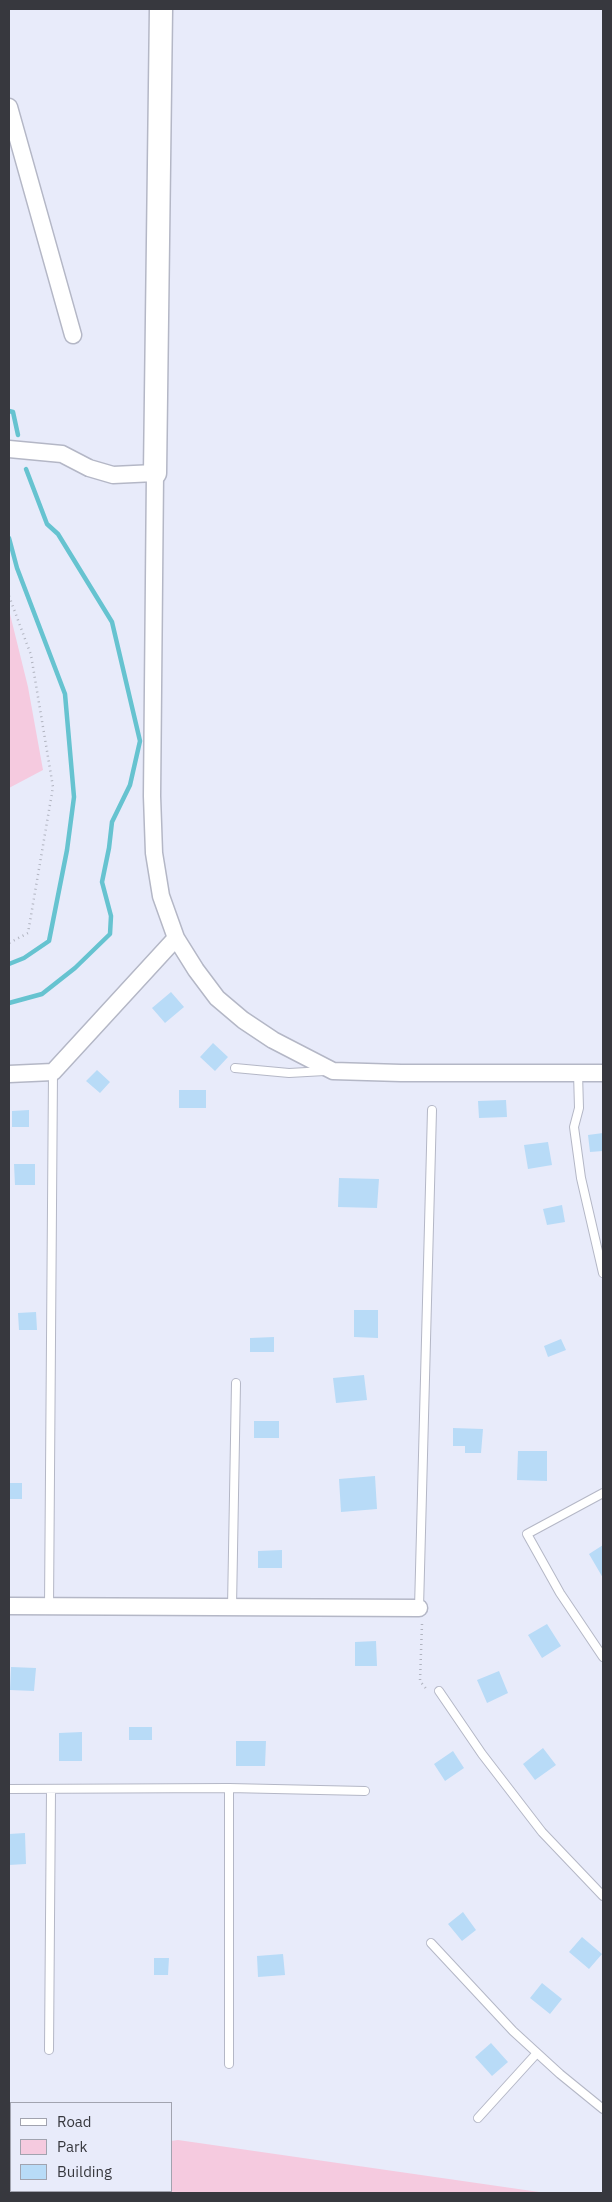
<!DOCTYPE html>
<style>
body{margin:0}
#map{position:relative;width:612px;height:2202px;overflow:hidden;background:#e8ebfa;font-family:"IBM Plex Sans",sans-serif}
canvas{display:block}
.frame{position:absolute;inset:0;border:10px solid #37383e;pointer-events:none}
.legend{position:absolute;left:10px;top:2102px;width:162px;height:90px;box-sizing:border-box;background:#e8ebfa;border:1px solid #a1a3af;margin:0;padding:6px 9px;list-style:none;font-size:15px;color:#37383e}
.legend li{display:flex;align-items:center;gap:10px;height:25px}
.legend b{width:25px;border:1px solid #a1a3af}
</style>
<div id="map">
<canvas width="612" height="2202"></canvas>
<div class="frame"></div>
<ul class="legend">
<li><b style="height:6px;background:#fff"></b>Road</li>
<li><b style="height:14px;background:#f5cadf"></b>Park</li>
<li><b style="height:14px;background:#b8dbf7"></b>Building</li>
</ul>
</div>
<script>
const g = document.querySelector('canvas').getContext('2d');
g.lineJoin = 'round';
function paint(path, color) { g.fillStyle = color; g.fill(path, 'evenodd'); }
const shape = rows => new Path2D(rows.map(r => 'M' + r).join(''));
function strokePath(path, color, width, dash) { g.strokeStyle = color; g.lineWidth = width; g.lineCap = dash ? 'butt' : 'round'; g.setLineDash(dash || []); g.stroke(path); }
paint(shape([
 [9,610,28,687,43,770,9,788],
 [178,2140,546,2193,9,2193,9,2165,11,2165,11,2191,171,2191,171,2141]
]), '#f5cadf');
strokePath(shape([
 [9,411,13,412,18,435],
 [9,538,17,568,65,694,74,797,67,850,49,941,24,958,9,964],
 [9,1003,42,994,75,968,110,934,111,916,102,882,109,848,112,822,130,785,140,741,112,622,58,534,47,524,26,469]
]), '#66c3d0', 4.5);
paint(shape([
 [171,992,184,1007,165,1023,152,1008],
 [213,1043,228,1057,215,1071,200,1057],
 [97,1070,110,1082,100,1093,86,1081],
 [179,1090,206,1090,206,1108,179,1108],
 [506,1100,507,1117,479,1118,478,1101],
 [29,1110,29,1127,12,1127,12,1111],
 [603,1133,603,1151,590,1152,588,1135],
 [548,1142,552,1165,528,1169,524,1145],
 [14,1164,35,1164,35,1185,15,1185],
 [339,1178,379,1179,377,1208,338,1207],
 [562,1205,565,1222,547,1225,543,1209],
 [354,1310,378,1310,378,1338,354,1337],
 [36,1312,37,1330,19,1330,18,1313],
 [274,1337,274,1352,250,1352,250,1338],
 [561,1339,566,1350,548,1357,544,1346],
 [364,1375,367,1400,336,1403,333,1378],
 [254,1421,279,1421,279,1438,254,1438],
 [453,1428,483,1429,481,1453,465,1453,465,1446,453,1446],
 [518,1451,547,1451,547,1481,517,1480],
 [375,1476,377,1509,341,1512,339,1479],
 [9,1483,22,1483,22,1499,9,1499],
 [603,1545,603,1578,589,1554],
 [282,1550,282,1568,258,1568,258,1551],
 [547,1624,561,1646,542,1658,528,1635],
 [376,1641,377,1666,355,1666,355,1642],
 [11,1667,36,1668,34,1691,10,1690],
 [499,1671,508,1693,487,1703,477,1680],
 [129,1727,152,1727,152,1740,129,1740],
 [82,1732,82,1761,59,1761,59,1733],
 [236,1741,266,1741,265,1766,236,1766],
 [543,1748,556,1765,535,1780,523,1764],
 [453,1751,464,1768,445,1781,434,1764],
 [25,1833,26,1864,9,1865,9,1834],
 [463,1912,476,1930,462,1941,448,1924],
 [582,1937,602,1954,589,1969,569,1952],
 [283,1954,285,1975,258,1977,257,1956],
 [154,1958,169,1958,168,1975,154,1975],
 [542,1983,562,1999,550,2014,530,1998],
 [491,2043,508,2062,492,2076,475,2057]
]), '#b8dbf7');
const lane = shape([
 [235,1068,289,1073,325,1071],
 [578,1073,579,1108,574,1127,581,1178,603,1273],
 [603,1493,527,1534,560,1593,603,1657],
 [49,1606,53,1072],
 [232,1607,236,1383],
 [419,1608,432,1110],
 [439,1691,482,1754,542,1832,603,1896],
 [9,1789,229,1788,365,1791],
 [431,1943,513,2031,560,2074,603,2109],
 [49,2050,51,1790],
 [229,2064,229,1788],
 [478,2118,537,2053]
]);
const street = shape([
 [9,107,73,335],
 [9,449,62,454,89,468,113,475,155,473,152,796,154,853,161,896,176,938,196,970,217,998,243,1020,273,1040,333,1071,401,1073,603,1073],
 [9,1074,53,1072,176,938],
 [9,1606,419,1608]
]);
const secondary = shape([
 [155,473,161,9]
]);
strokePath(lane, '#b4b7c6', 10);
strokePath(street, '#b4b7c6', 19);
strokePath(secondary, '#b4b7c6', 25);
strokePath(shape([
 [9,596,31,655,53,787,28,933,9,943],
 [422,1624,420,1681,428,1691]
]), '#b1b4c0', 2.5, [1, 4]);
strokePath(lane, '#fff', 8);
strokePath(street, '#fff', 16);
strokePath(secondary, '#fff', 22);
</script>
